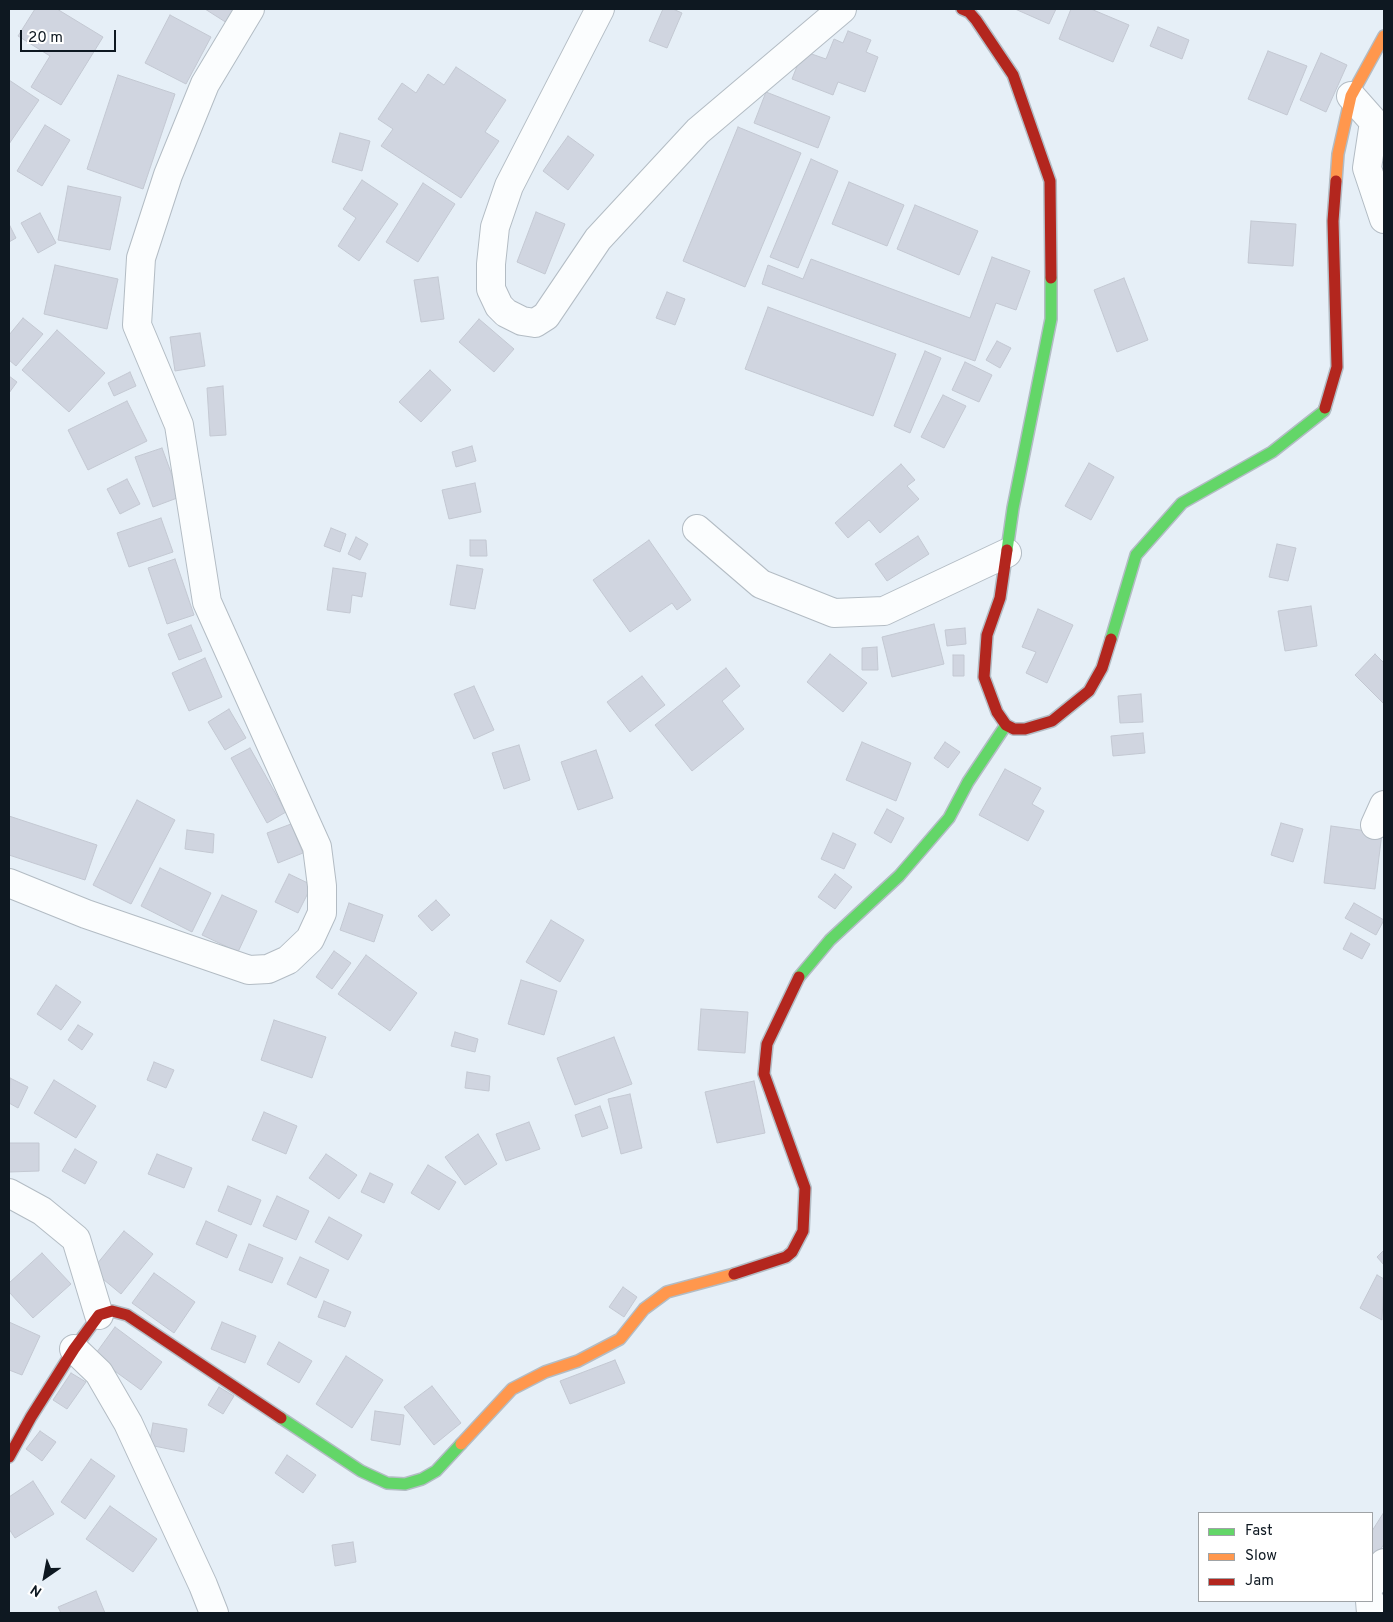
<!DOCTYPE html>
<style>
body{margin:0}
#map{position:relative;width:1393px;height:1622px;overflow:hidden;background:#e6eff7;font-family:Overpass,sans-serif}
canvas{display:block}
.frame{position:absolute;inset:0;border:10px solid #0e1821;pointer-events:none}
.legend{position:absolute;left:1198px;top:1512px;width:175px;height:90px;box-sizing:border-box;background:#fff;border:1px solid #9fa3a6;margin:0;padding:6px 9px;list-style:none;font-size:15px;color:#0e1821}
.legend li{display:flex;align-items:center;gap:10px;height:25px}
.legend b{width:25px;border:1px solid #9fa3a6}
.north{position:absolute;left:20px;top:1552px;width:50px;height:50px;-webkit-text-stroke:4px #fff;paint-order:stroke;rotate:213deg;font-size:14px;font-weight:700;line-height:20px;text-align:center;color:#0e1821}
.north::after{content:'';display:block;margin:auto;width:18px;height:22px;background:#0e1821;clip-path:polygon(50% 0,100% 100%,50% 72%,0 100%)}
.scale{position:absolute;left:20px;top:30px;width:96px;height:22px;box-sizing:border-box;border:2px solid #0e1821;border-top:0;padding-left:6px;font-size:15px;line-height:18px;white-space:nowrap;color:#0e1821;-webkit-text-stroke:4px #fff;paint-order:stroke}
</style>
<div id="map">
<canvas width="1393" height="1622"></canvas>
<div class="frame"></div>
<ul class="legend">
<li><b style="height:6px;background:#63d668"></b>Fast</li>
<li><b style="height:6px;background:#ff974d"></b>Slow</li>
<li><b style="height:6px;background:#b3261e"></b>Jam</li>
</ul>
<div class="north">N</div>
<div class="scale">20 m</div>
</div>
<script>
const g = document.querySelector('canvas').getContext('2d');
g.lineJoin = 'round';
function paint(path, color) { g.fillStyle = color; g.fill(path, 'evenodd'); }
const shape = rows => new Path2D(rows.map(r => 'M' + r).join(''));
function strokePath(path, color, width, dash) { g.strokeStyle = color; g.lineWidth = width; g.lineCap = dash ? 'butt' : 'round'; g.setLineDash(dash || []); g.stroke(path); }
const building = shape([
 [35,9,57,9,103,37,61,105,31,87,50,56,18,36,35,9],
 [205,9,237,9,227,23,205,9],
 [663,9,673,9,682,13,667,48,649,41,663,9],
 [1015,9,1056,9,1049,24,1015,9],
 [1071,9,1091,9,1129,25,1113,62,1059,39,1071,9],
 [170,15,211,37,186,84,145,63,170,15],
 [1158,27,1189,40,1182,59,1150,46,1158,27],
 [848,31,871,40,866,52,878,57,865,92,838,82,833,95,792,79,803,51,826,59,834,39,843,43,848,31],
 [1268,51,1307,66,1287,115,1248,99,1268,51],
 [1321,53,1347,65,1326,112,1300,100,1321,53],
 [456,67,506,100,485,132,499,141,461,198,381,146,393,129,378,119,402,83,416,93,428,74,444,85,456,67],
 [118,75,175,94,143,189,87,169,118,75],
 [9,80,39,100,9,144,9,80],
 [766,92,830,117,818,148,754,123,766,92],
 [45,125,70,140,42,186,17,171,45,125],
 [738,127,801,153,745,287,683,261,738,127],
 [340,133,370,141,362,171,332,162,340,133],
 [568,136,594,155,568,190,543,171,568,136],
 [811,159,838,171,798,268,770,257,811,159],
 [362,180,398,204,359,261,338,246,356,218,343,209,362,180],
 [849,182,904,205,887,246,832,224,849,182],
 [423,183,455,204,418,262,386,242,423,183],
 [68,186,121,197,110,250,58,240,68,186],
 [915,205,978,231,959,275,897,249,915,205],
 [536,212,565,224,545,274,517,262,536,212],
 [40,213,56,243,38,253,21,223,40,213],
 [1251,221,1296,224,1293,266,1248,263,1251,221],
 [9,224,16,238,9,242,9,224],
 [992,257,1030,271,1016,310,996,303,975,361,762,284,768,265,803,279,811,259,970,318,992,257],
 [55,265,118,279,107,329,44,314,55,265],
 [438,277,444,319,421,322,414,280,438,277],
 [1124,278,1148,340,1117,352,1094,290,1124,278],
 [667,292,685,299,675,325,656,318,667,292],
 [768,307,896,354,873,416,745,369,768,307],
 [23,318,43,334,16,366,9,360,9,335,23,318],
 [479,319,514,349,494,372,459,342,479,319],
 [57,330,105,373,69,412,22,370,57,330],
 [200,333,205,366,175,371,170,337,200,333],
 [997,341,1011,348,1000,368,986,360,997,341],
 [925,351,941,358,910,433,894,426,925,351],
 [965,362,992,375,979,402,952,390,965,362],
 [430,370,451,390,421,422,399,402,430,370],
 [130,372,136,386,114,396,108,383,130,372],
 [9,376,17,382,9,393,9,376],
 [223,386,226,435,210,436,207,388,223,386],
 [943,395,966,406,944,448,921,437,943,395],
 [127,401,147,441,88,470,68,430,127,401],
 [472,446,476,461,456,467,452,452,472,446],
 [162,448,180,497,153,507,135,457,162,448],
 [1089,463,1114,477,1091,520,1065,506,1089,463],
 [901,464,915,480,907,486,919,499,880,533,869,520,848,538,835,523,901,464],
 [127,479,140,504,120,514,107,489,127,479],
 [475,483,481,512,449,519,442,490,475,483],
 [161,518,173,552,129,567,117,533,161,518],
 [331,528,346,534,340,552,324,546,331,528],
 [918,536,929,554,887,581,875,564,918,536],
 [356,537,368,544,360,560,348,554,356,537],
 [470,540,486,540,487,556,470,556,470,540],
 [649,540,691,600,677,610,672,603,630,632,593,580,649,540],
 [1277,544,1296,548,1288,581,1269,577,1277,544],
 [175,559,194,615,167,624,148,568,175,559],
 [457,565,483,569,475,609,450,605,457,565],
 [333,568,366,573,362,597,352,595,350,613,327,610,333,568],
 [1311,606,1317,646,1285,651,1278,611,1311,606],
 [1038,609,1073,625,1047,683,1026,673,1036,652,1022,647,1038,609],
 [934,624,944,664,892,677,882,637,934,624],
 [191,625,202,651,179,660,168,634,191,625],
 [965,628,966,644,947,646,945,630,965,628],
 [877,647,878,670,862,670,862,648,877,647],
 [830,654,867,683,843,712,807,682,830,654],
 [1375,654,1384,663,1384,704,1355,675,1375,654],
 [953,655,964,655,964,676,953,676,953,655],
 [205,658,222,697,189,711,172,673,205,658],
 [726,668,740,686,722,701,744,729,692,771,655,725,726,668],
 [642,676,665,705,630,732,607,702,642,676],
 [474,686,494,730,474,739,454,694,474,686],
 [1141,694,1143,722,1120,723,1118,696,1141,694],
 [229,709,246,738,225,750,208,722,229,709],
 [1143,733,1145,753,1113,756,1111,736,1143,733],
 [862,742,911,763,896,801,846,780,862,742],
 [945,742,960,752,948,768,934,758,945,742],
 [519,745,530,780,504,789,492,753,519,745],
 [250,748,286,812,267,823,231,758,250,748],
 [596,750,613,798,578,810,561,762,596,750],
 [1005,769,1041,788,1032,804,1044,811,1028,841,979,815,1005,769],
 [137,800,175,820,131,904,93,885,137,800],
 [887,809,904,818,891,843,874,833,887,809],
 [9,816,97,845,85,880,9,855,9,816],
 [1281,823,1303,829,1293,862,1271,855,1281,823],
 [291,824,303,853,278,863,267,833,291,824],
 [1331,826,1382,833,1375,889,1324,883,1331,826],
 [187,830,214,834,213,853,185,849,187,830],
 [833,833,856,844,844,869,821,859,833,833],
 [160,868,211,893,192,932,141,906,160,868],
 [289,874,312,885,298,913,275,902,289,874],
 [835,874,852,887,835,909,818,897,835,874],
 [222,895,257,911,238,952,202,935,222,895],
 [436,900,450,915,432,931,418,916,436,900],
 [349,903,383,915,374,942,340,930,349,903],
 [1354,903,1384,920,1376,935,1345,918,1354,903],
 [551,920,584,940,560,982,526,962,551,920],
 [1351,933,1370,944,1362,959,1343,949,1351,933],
 [334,951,351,963,332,989,316,977,334,951],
 [366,955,417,993,390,1031,338,994,366,955],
 [521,980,557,991,544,1035,508,1024,521,980],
 [56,985,81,1002,61,1030,37,1014,56,985],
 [701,1009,748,1012,745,1053,698,1050,701,1009],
 [274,1020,326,1037,312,1078,261,1060,274,1020],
 [78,1025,93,1034,82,1050,68,1040,78,1025],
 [455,1032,478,1039,475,1052,451,1046,455,1032],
 [614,1037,632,1084,575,1105,557,1058,614,1037],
 [154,1062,174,1070,166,1088,147,1080,154,1062],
 [467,1072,490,1076,489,1091,465,1088,467,1072],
 [10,1078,28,1087,18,1108,9,1103,10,1078],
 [54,1080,96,1106,76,1138,34,1113,54,1080],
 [754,1081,765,1133,717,1143,705,1092,754,1081],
 [630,1094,642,1148,621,1154,608,1099,630,1094],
 [600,1106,608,1128,582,1137,575,1115,600,1106],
 [264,1112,297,1126,286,1154,252,1140,264,1112],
 [529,1122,540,1149,506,1161,496,1134,529,1122],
 [478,1134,497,1164,465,1185,445,1157,478,1134],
 [9,1143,39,1143,39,1171,9,1172,9,1143],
 [75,1149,97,1162,85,1184,62,1171,75,1149],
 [157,1154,192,1168,184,1188,148,1174,157,1154],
 [326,1154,357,1175,339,1199,309,1178,326,1154],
 [428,1165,456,1182,439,1210,411,1193,428,1165],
 [370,1173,393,1184,384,1203,361,1192,370,1173],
 [228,1186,261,1200,251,1225,218,1211,228,1186],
 [277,1196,309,1211,296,1240,263,1226,277,1196],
 [329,1217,362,1235,348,1260,315,1242,329,1217],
 [206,1221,237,1235,227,1258,196,1244,206,1221],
 [124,1231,153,1254,121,1294,92,1270,124,1231],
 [249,1244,283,1258,272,1283,239,1270,249,1244],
 [1384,1250,1384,1265,1377,1257,1384,1250],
 [42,1253,71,1284,33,1318,9,1292,9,1283,42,1253],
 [300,1257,329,1270,316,1298,287,1284,300,1257],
 [154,1273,195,1302,174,1333,132,1303,154,1273],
 [1377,1275,1384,1279,1382,1320,1360,1308,1377,1275],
 [623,1287,637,1297,624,1317,609,1307,623,1287],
 [324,1301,351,1312,345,1327,318,1317,324,1301],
 [9,1322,40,1336,22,1375,9,1370,9,1322],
 [222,1322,256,1336,245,1363,211,1349,222,1322],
 [115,1327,162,1362,141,1390,94,1356,115,1327],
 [279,1342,312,1361,299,1383,267,1364,279,1342],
 [346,1356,383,1380,352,1428,316,1404,346,1356],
 [615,1360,625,1383,570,1404,560,1381,615,1360],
 [71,1373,86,1382,67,1409,53,1400,71,1373],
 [432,1386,461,1423,434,1445,404,1407,432,1386],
 [219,1387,234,1396,223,1414,208,1405,219,1387],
 [375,1411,404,1415,400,1445,371,1440,375,1411],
 [153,1423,187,1429,184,1452,149,1445,153,1423],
 [40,1431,56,1442,42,1461,26,1449,40,1431],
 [287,1455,316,1475,303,1493,275,1473,287,1455],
 [91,1459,115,1476,85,1519,61,1502,91,1459],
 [33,1481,54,1514,15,1538,9,1529,9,1497,33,1481],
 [110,1506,157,1539,133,1572,86,1539,110,1506],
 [1384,1512,1384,1544,1372,1563,1372,1531,1384,1512],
 [353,1542,356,1562,335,1566,332,1545,353,1542],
 [96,1591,105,1613,61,1613,58,1607,96,1591]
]);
paint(building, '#d0d5e0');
strokePath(building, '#c3c8d2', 1);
const street = shape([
 [600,9,509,186,495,227,491,264,491,289,499,306,506,313,522,321,535,323,546,316,598,239,698,131,842,9],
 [1351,96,1374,122,1367,168,1384,219],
 [697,529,761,584,834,613,884,611,1007,553],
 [1375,825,1384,805],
 [9,883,86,914,249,970,268,969,288,960,310,939,322,913,322,886,317,847,207,602,179,425,137,325,141,258,168,175,205,84,250,9],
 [9,1193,42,1211,76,1239,99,1315],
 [74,1349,99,1373,128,1423,203,1585,214,1613],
 [1372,1583,1384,1563],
 [1370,1601,1371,1613]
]);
const fast = shape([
 [1007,550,1013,508,1051,319,1051,278],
 [1111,639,1136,555,1182,503,1272,452,1324,411,1325,408],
 [799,977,830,940,899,876,949,818,968,782,1006,725],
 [281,1418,361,1471,387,1483,405,1484,422,1479,436,1471,461,1444]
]);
const slow = shape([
 [1336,181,1338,154,1351,96,1384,36],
 [461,1444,512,1389,545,1372,578,1361,620,1339,644,1309,667,1292,734,1274]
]);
const jam = shape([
 [962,9,969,12,976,20,1013,75,1050,181,1051,278],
 [1325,408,1337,367,1333,221,1336,181],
 [1007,550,1000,598,987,635,984,677,997,712,1006,725,1014,729,1025,729,1052,721,1089,691,1102,668,1111,639],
 [734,1274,786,1257,792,1252,803,1231,805,1188,764,1074,767,1044,799,977],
 [9,1457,31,1417,74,1349,99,1315,112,1311,127,1315,281,1418]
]);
strokePath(street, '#b3bcc4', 30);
strokePath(fast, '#b3bcc4', 14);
strokePath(slow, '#b3bcc4', 14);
strokePath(jam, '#b3bcc4', 14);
strokePath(street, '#fbfdfe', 28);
strokePath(fast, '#63d668', 11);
strokePath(slow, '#ff974d', 11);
strokePath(jam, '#b3261e', 11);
</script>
